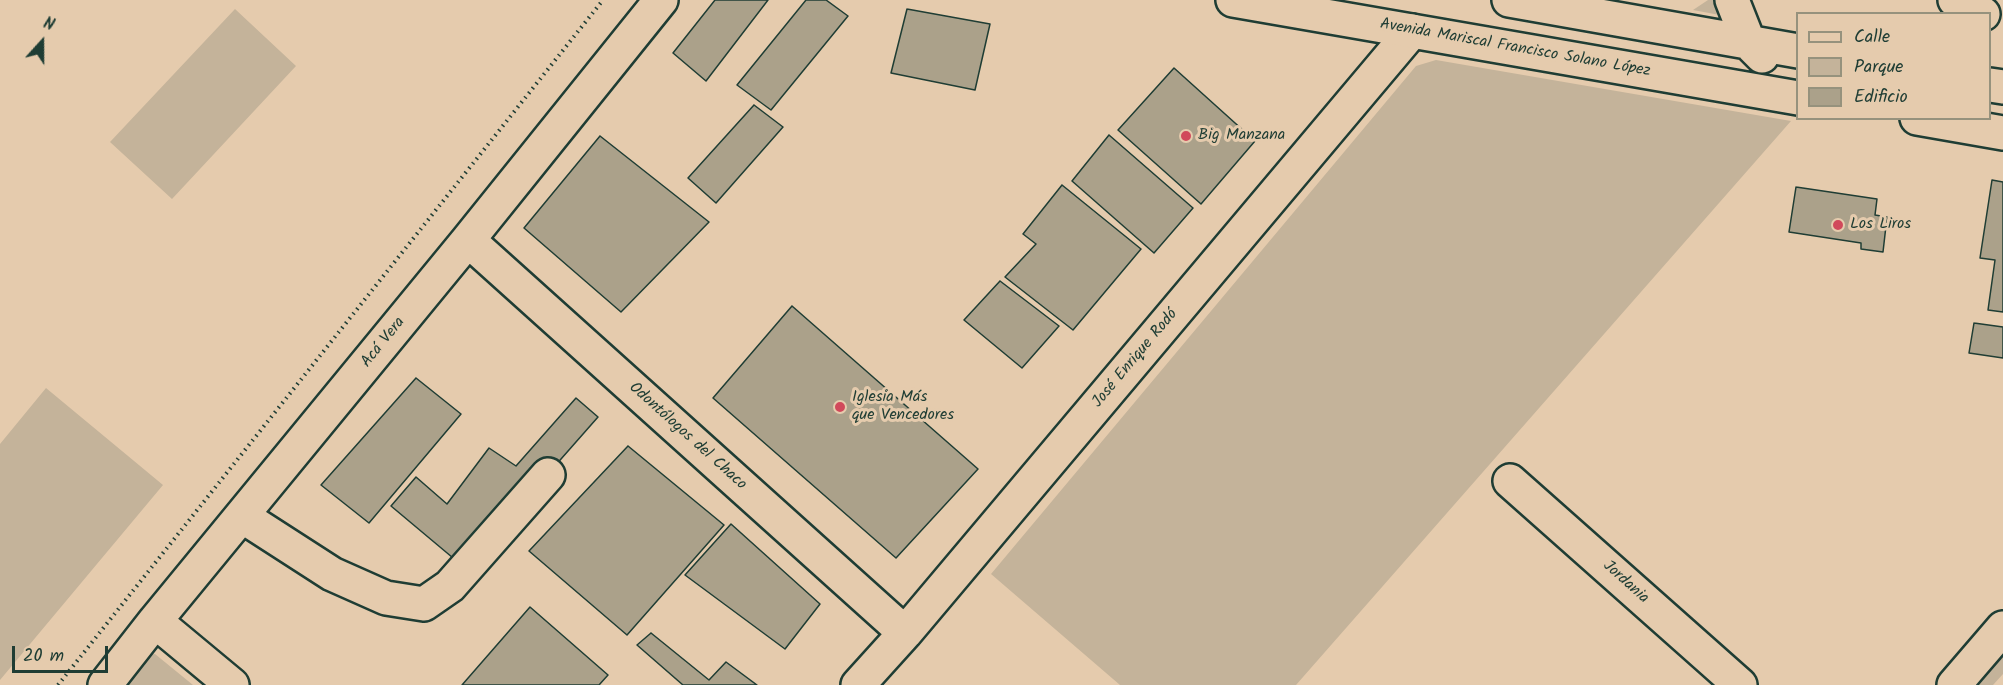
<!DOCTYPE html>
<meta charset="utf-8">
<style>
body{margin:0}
#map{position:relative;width:2003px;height:685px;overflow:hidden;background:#e5cbad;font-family:Kalam,sans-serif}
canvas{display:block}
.legend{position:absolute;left:1796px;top:12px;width:195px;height:108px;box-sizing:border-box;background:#e5cbad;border:2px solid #96927d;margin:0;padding:8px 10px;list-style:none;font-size:18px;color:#1f3d34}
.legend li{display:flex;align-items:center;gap:12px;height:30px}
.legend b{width:30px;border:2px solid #96927d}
.north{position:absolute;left:12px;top:12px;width:60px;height:60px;-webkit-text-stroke:4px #e5cbad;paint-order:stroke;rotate:21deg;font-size:16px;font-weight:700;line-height:24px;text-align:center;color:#1f3d34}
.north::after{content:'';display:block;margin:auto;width:21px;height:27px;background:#1f3d34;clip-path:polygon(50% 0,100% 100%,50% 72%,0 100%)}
.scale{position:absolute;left:12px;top:646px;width:96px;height:27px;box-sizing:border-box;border:3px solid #1f3d34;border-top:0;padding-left:8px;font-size:18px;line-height:21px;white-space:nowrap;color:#1f3d34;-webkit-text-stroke:4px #e5cbad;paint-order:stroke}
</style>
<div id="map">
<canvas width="2003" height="685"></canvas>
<ul class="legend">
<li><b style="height:8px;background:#e5cbad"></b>Calle</li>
<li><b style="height:16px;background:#c4b39a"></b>Parque</li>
<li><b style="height:16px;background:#aba18a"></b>Edificio</li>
</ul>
<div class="north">N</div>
<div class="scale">20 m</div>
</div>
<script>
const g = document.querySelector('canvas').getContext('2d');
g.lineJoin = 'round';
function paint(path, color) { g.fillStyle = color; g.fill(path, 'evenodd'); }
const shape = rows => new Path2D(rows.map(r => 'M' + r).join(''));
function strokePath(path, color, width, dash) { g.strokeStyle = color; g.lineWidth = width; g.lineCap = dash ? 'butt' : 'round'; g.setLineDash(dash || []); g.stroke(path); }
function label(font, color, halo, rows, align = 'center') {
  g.font = font + ' Kalam,sans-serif'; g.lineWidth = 6; g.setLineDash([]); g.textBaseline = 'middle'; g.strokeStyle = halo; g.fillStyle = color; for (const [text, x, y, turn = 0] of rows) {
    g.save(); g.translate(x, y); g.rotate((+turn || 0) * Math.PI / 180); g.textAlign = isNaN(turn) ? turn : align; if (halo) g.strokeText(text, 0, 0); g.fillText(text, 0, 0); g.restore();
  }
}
paint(shape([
 [1708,0,1751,0,1757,22,1693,10],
 [235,9,296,66,172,199,110,142],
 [1436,60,1791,121,1296,685,1120,685,991,574,1416,66],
 [46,388,163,485,0,680,0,444],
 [155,654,193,685,123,685,147,655],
 [2003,657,2003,674,1993,685,1979,685]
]), '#c4b39a');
const building = shape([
 [715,0,768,0,706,81,673,53,715,0],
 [806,0,826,0,848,16,771,110,737,85,806,0],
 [907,9,990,24,975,90,891,73,907,9],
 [1174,68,1255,141,1201,204,1118,130,1174,68],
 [754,105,783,127,716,203,688,178,754,105],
 [1109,135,1193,208,1154,253,1072,181,1109,135],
 [600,136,709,222,621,312,524,228,600,136],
 [1992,180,2003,182,2003,312,1988,310,1995,260,1980,258,1992,180],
 [1062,185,1141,249,1073,330,1005,277,1036,244,1023,234,1062,185],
 [1796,187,1877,199,1875,215,1887,217,1883,252,1861,249,1861,243,1789,232,1796,187],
 [1000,281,1059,326,1022,368,964,320,1000,281],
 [792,306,978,469,896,558,713,398,792,306],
 [1974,323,2003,327,2003,358,1969,353,1974,323],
 [416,378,461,414,369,523,321,485,416,378],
 [576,398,598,417,465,568,391,506,416,477,447,504,489,448,516,466,576,398],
 [628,446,724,525,627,635,529,551,628,446],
 [731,524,820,604,785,649,685,575,731,524],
 [530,607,608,675,599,685,462,685,530,607],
 [651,633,709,680,726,662,757,685,683,685,637,645,651,633]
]);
paint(building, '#aba18a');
strokePath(building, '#1f3d34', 1.5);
const minor = shape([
 [1955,0,1983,14],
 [468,240,905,633],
 [1510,481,1740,685],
 [242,516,332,574,386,598,424,604,450,586,548,475],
 [155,621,232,685],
 [105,685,155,621,468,240,661,0],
 [858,685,905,633,1412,31],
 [1954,685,2003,628]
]);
const highway = shape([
 [1233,0,1798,98],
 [1509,0,1798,51],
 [1732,0,1749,43,1762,56],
 [1990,85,2003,87],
 [1917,118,2003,133]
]);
strokePath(minor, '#1f3d34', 38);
strokePath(highway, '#1f3d34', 38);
strokePath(shape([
 [58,685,603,0]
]), '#1f3d34', 4, [1.5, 4.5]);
strokePath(minor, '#e5cbad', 33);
strokePath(highway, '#e5cbad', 33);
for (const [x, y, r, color] of [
 [1186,136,6,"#d1495b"],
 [1838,225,6,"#d1495b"],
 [840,407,6,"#d1495b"]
]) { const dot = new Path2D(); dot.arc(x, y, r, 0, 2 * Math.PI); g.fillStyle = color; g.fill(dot); strokePath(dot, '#e5cbad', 2); }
label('16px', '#1f3d34', '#e5cbad', [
 ["Avenida Mariscal Francisco Solano López",1515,49,10],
 ["Acá Vera",384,343,-51],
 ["José Enrique Rodó",1136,359,-50],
 ["Odontólogos del Chaco",687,437,42],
 ["Jordania",1625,583,42]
]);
label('16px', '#1f3d34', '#e5cbad', [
 ["Big Manzana",1198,136],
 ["Los Liros",1850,225],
 ["Iglesia Más",852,398],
 ["que Vencedores",852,416]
], 'left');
</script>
